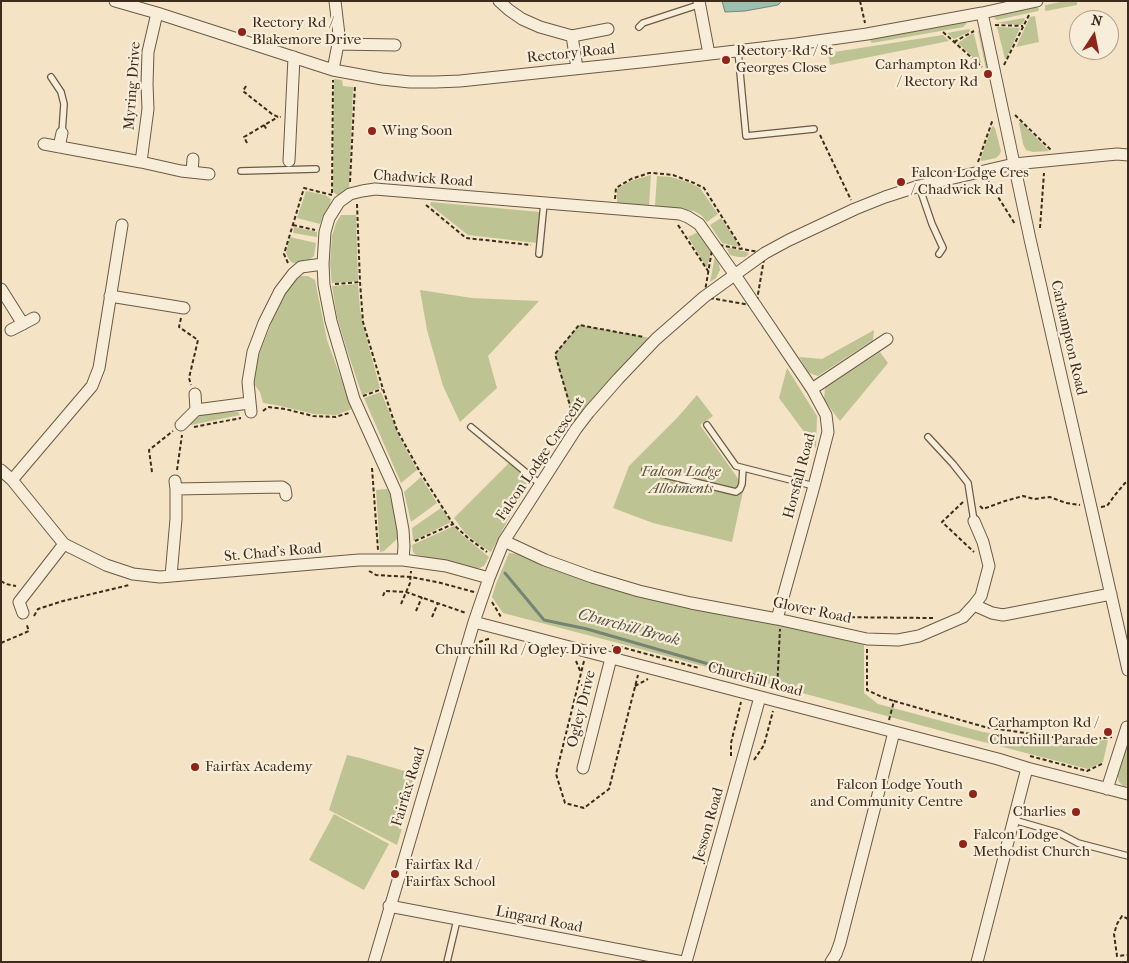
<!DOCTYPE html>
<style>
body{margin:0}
#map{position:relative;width:1129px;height:963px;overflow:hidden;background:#f4e3c5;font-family:"IM FELL French Canon",serif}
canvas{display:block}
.frame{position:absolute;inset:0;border:2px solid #3c2c1b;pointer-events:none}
.north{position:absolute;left:1069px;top:10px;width:50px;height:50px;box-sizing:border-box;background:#f8edd9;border:1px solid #ada08d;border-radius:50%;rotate:11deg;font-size:14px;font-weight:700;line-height:20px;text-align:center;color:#3c2c1b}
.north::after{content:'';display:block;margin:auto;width:18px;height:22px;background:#8f2418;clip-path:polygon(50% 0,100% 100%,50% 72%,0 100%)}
</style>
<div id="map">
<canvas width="1129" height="963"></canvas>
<div class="frame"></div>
<div class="north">N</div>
</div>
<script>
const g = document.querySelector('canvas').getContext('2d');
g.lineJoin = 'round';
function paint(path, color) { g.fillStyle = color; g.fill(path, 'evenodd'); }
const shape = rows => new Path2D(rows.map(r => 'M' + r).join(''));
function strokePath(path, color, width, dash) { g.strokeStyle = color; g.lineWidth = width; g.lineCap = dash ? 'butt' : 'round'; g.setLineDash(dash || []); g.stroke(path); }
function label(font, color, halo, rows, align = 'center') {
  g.font = font + ' "IM FELL French Canon",serif'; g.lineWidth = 4.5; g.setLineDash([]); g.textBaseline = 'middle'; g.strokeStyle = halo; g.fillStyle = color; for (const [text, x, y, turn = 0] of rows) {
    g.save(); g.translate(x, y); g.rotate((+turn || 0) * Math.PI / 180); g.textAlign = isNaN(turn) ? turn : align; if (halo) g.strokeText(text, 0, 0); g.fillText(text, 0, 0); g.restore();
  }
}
paint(shape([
 [1065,1,1077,1,1077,5,1046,11,1045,10,1045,6,1046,5],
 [1037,7,1039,9,1038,11,997,20,994,18,996,16],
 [1035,16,1039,42,1016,47,1030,17],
 [1024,18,1025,20,1021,25,996,23],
 [966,22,966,25,964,25,964,27,872,43,870,41,872,39],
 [997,27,1020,28,1007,57,1005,59],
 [969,29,970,30,969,32,954,39,947,33],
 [978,31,980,31,989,70,988,71,986,70],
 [973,33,974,34,981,63,979,63,958,43],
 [943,35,949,41,830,65,828,53],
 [334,79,342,80,343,86,353,87,349,190,339,196,333,192],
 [1020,122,1021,122,1049,151,1033,152,1026,150,1023,144,1019,123],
 [993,126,995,128,1001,151,1000,154,996,158,982,161,980,160,992,127],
 [651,175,649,206,617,203,617,189,630,181],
 [657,176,671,177,690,183,700,188,718,214,707,222,701,215,694,211,655,206],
 [306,191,325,195,331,199,330,204,323,215,320,224,297,218],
 [431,202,540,212,537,243,468,235,430,205],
 [341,215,356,215,358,281,332,283,330,264,332,236,336,223],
 [721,218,740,247,722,243,710,225],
 [294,227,317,232,317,237,293,233],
 [698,232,711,251,707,268,688,237],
 [290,237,316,243,314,256,308,261,297,263,293,263,290,261,286,253],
 [730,248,747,252,749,254,745,257,738,257,730,255,727,249],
 [715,256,719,264,720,270,716,278,710,282],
 [301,276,308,276,315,280,327,340,352,409,336,415,314,414,276,405,263,403,260,392,254,384,253,378,260,352,273,319,288,289,296,279],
 [358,284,360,309,364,329,380,388,362,395,347,350,337,317,332,286],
 [420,290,472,298,539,301,488,356,497,388,460,422,443,386,427,330],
 [579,325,656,339,576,429,555,354],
 [874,330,873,340,818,376,809,373,799,357,822,359],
 [880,352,888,363,840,421,824,400,825,388],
 [787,368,817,416,816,448,779,398],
 [381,392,400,438,417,470,401,483,364,398],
 [697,395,713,416,700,425,744,487,732,542,653,523,613,508,629,466,677,418],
 [233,412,238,412,240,415,186,426,195,418,204,414],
 [509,463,532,481,511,514,491,552,478,544,465,533,454,518],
 [421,477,437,503,411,522,404,492],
 [387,489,390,494,394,506,398,538,384,551,380,552,376,490],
 [441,508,451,522,413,541,412,528],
 [454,526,462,535,489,557,484,566,477,569,457,563,416,555,413,552,412,545],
 [509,553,518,554,586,580,780,624,864,645,864,693,878,704,983,732,1078,746,1103,740,1108,740,1103,762,1088,769,964,737,622,644,503,613,492,597,496,584],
 [1128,747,1128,787,1123,786,1119,782,1117,774,1124,748],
 [347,755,360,758,418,775,397,845,329,810],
 [334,814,389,844,364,890,309,860]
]), '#bec393');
const water = shape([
 [722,1,782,1,778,5,745,11,725,12,722,1]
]);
paint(water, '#9cbfaf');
strokePath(water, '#768474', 1);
strokePath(shape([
 [505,573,544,620,587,629,719,667,767,678]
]), '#768474', 3);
const service = shape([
 [639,27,643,23,701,4],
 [738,51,746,136,814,129],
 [51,77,61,92,64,104,62,133],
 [241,171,316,169],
 [919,186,932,224,943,248,939,254],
 [539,254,544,203],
 [707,425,736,466,814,486],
 [471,427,540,484],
 [928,437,953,464,968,483,974,521],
 [645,470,736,492,740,489,742,484,743,468],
 [1014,820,1059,833,1078,843,1128,856],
 [447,962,457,920]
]);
const minor = shape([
 [115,1,157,13,333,70,382,79,410,82,435,82,460,81,650,61,796,44,867,34,982,13,1037,1],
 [499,1,509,10,522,19,540,27,572,36,608,29],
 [699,1,709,54],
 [157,13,148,52,147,84,148,109,141,162,181,171,209,174],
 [982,13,1030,239,1128,670],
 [572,36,577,68],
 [338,44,395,45],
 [333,70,338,44,339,35,335,1],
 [44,144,141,162],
 [59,147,62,133],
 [289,161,294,57],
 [192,172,193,159],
 [1,289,23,324],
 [110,296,184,308],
 [11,330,34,318],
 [812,389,887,339],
 [196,410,249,403],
 [251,412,248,382,253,352,264,323,280,291,293,274,301,267,323,264],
 [181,425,196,410,195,394],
 [1,470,12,480,64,544,106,565,133,574,160,577,359,560,403,560,446,566,489,578],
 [12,480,92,386,99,368,122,225],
 [176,489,282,487,285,489,286,495],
 [974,521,983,542,989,566,981,596,974,605],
 [504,541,545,560,592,577,639,591,691,603,777,619,867,639,898,640,919,636,963,617,974,605,992,613,1003,615,1111,594],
 [403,560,404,546,403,530,396,492,354,399,331,321,324,285,323,264,325,232,329,218,339,202,350,194,362,191,375,189,680,214,688,217,699,224,735,275,812,389,826,415,828,432,814,486,777,619],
 [171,576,176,519,176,489,175,481],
 [23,613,19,602,64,544],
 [474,622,998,759,1027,768,1128,794],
 [583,768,611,658],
 [1107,789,1127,727],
 [389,906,683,962],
 [374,962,474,622,489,578,504,541,576,429,589,412,618,379,656,339,704,297,765,253,789,240,855,209,885,197,919,186,1014,164,1117,154,1128,155],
 [686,962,760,697],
 [831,962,836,954,840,943,894,732],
 [977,962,1027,768]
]);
strokePath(service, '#6a5a46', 8);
strokePath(minor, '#6a5a46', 13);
strokePath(shape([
 [860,1,865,23],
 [995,25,1023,26],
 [943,32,982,67],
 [954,42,974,31],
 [1004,65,1029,15],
 [246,86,243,91,272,114,278,117,281,117],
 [1015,115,1051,150],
 [264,125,267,130],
 [820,135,851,200],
 [247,143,244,137,278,117],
 [978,162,993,119],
 [988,181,1015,224],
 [350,182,355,85],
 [332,193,333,80],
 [615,199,616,188,631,179,649,173,653,173,673,175,694,183,704,188,742,249],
 [357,204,360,282,363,322,383,389,397,430,420,472,453,524,468,538,487,552],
 [426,205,466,238,531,245],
 [293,225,315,230],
 [678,225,708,271],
 [1040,228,1044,173],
 [713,244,765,253,756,306,704,297,713,244],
 [288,263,284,254,304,188,332,195],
 [335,284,360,282],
 [181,318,179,327,198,340,189,378,191,385],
 [363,396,382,389],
 [263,411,268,407,285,409,313,416,335,417,349,413],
 [573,416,555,354,579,325,644,337],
 [194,427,241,418],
 [372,468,378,550],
 [177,470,182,435],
 [152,472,149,450,173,431],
 [963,502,942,522,974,552],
 [980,506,983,509,1005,501,1023,496,1034,499,1050,497,1066,503,1080,505],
 [1101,507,1107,506,1115,495,1125,483,1128,482],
 [415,541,453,524],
 [369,571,376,575,411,577,441,583,474,592],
 [1,581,6,584,16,586],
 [383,596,385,591,406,592,466,613],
 [492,602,501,617],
 [401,604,410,583,411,571],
 [416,611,422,597],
 [34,616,38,609,63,601,129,585],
 [432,617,438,603],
 [828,620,828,617,933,618],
 [479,642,491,638],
 [1,643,29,631,26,623],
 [612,646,617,646,699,668],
 [867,649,867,690,882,697,894,701],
 [576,661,581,673],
 [584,661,556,774,565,803,584,808,609,789,638,675],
 [635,686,648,679],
 [777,690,780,629],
 [889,720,894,701,985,727,1079,741,1112,737],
 [731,756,731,743,741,702],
 [1030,756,1087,771,1104,763],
 [754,760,764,745,773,711],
 [1128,919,1122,916,1117,924,1114,934,1117,956,1128,955]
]), '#3c2c1b', 2, [4, 2.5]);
strokePath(service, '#f8edd9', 5.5);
strokePath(minor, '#f8edd9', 11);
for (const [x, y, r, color] of [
 [242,32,5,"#8f2418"],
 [726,60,5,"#8f2418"],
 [988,74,5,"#8f2418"],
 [372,131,5,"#8f2418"],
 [901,182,5,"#8f2418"],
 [617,650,5,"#8f2418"],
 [1108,732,5,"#8f2418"],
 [195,767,5,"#8f2418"],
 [973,794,5,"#8f2418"],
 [1076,812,5,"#8f2418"],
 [963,844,5,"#8f2418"],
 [395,874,5,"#8f2418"]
]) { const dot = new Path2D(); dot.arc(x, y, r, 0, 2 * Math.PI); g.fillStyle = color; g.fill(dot); strokePath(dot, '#f8edd9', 2); }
label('15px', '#3c2c1b', '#f8edd9', [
 ["Rectory Rd /",252,23],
 ["Blakemore Drive",252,40],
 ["Rectory Rd / St",736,51],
 ["Georges Close",736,68],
 ["Carhampton Rd",978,65,"right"],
 ["/ Rectory Rd",978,82,"right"],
 ["Wing Soon",382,131],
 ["Falcon Lodge Cres",911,173],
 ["/ Chadwick Rd",911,190],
 ["Churchill Rd / Ogley Drive",607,650,"right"],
 ["Carhampton Rd /",1098,723,"right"],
 ["Churchill Parade",1098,740,"right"],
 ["Fairfax Academy",205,767],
 ["Falcon Lodge Youth",963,785,"right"],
 ["and Community Centre",963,802,"right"],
 ["Charlies",1066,812,"right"],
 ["Falcon Lodge",973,835],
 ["Methodist Church",973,852],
 ["Fairfax Rd /",405,865],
 ["Fairfax School",405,882]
], 'left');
label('15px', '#3c2c1b', '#f8edd9', [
 ["Rectory Road",571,54,-6],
 ["Myring Drive",133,86,-86],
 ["Chadwick Road",423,179,4],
 ["Carhampton Road",1068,338,77],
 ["Falcon Lodge Crescent",541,459,-56],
 ["Horsfall Road",800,476,-75],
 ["St. Chad's Road",273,553,-5],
 ["Glover Road",812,611,12],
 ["Churchill Road",755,680,15],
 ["Ogley Drive",582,709,-76],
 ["Fairfax Road",409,787,-73],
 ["Jesson Road",709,825,-74],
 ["Lingard Road",539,920,11]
]);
label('italic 15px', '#5c5239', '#f8edd9', [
 ["Falcon Lodge",681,472],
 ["Allotments",681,489]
]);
label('italic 16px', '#545140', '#f8edd9', [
 ["Churchill Brook",629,628,15]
]);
</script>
